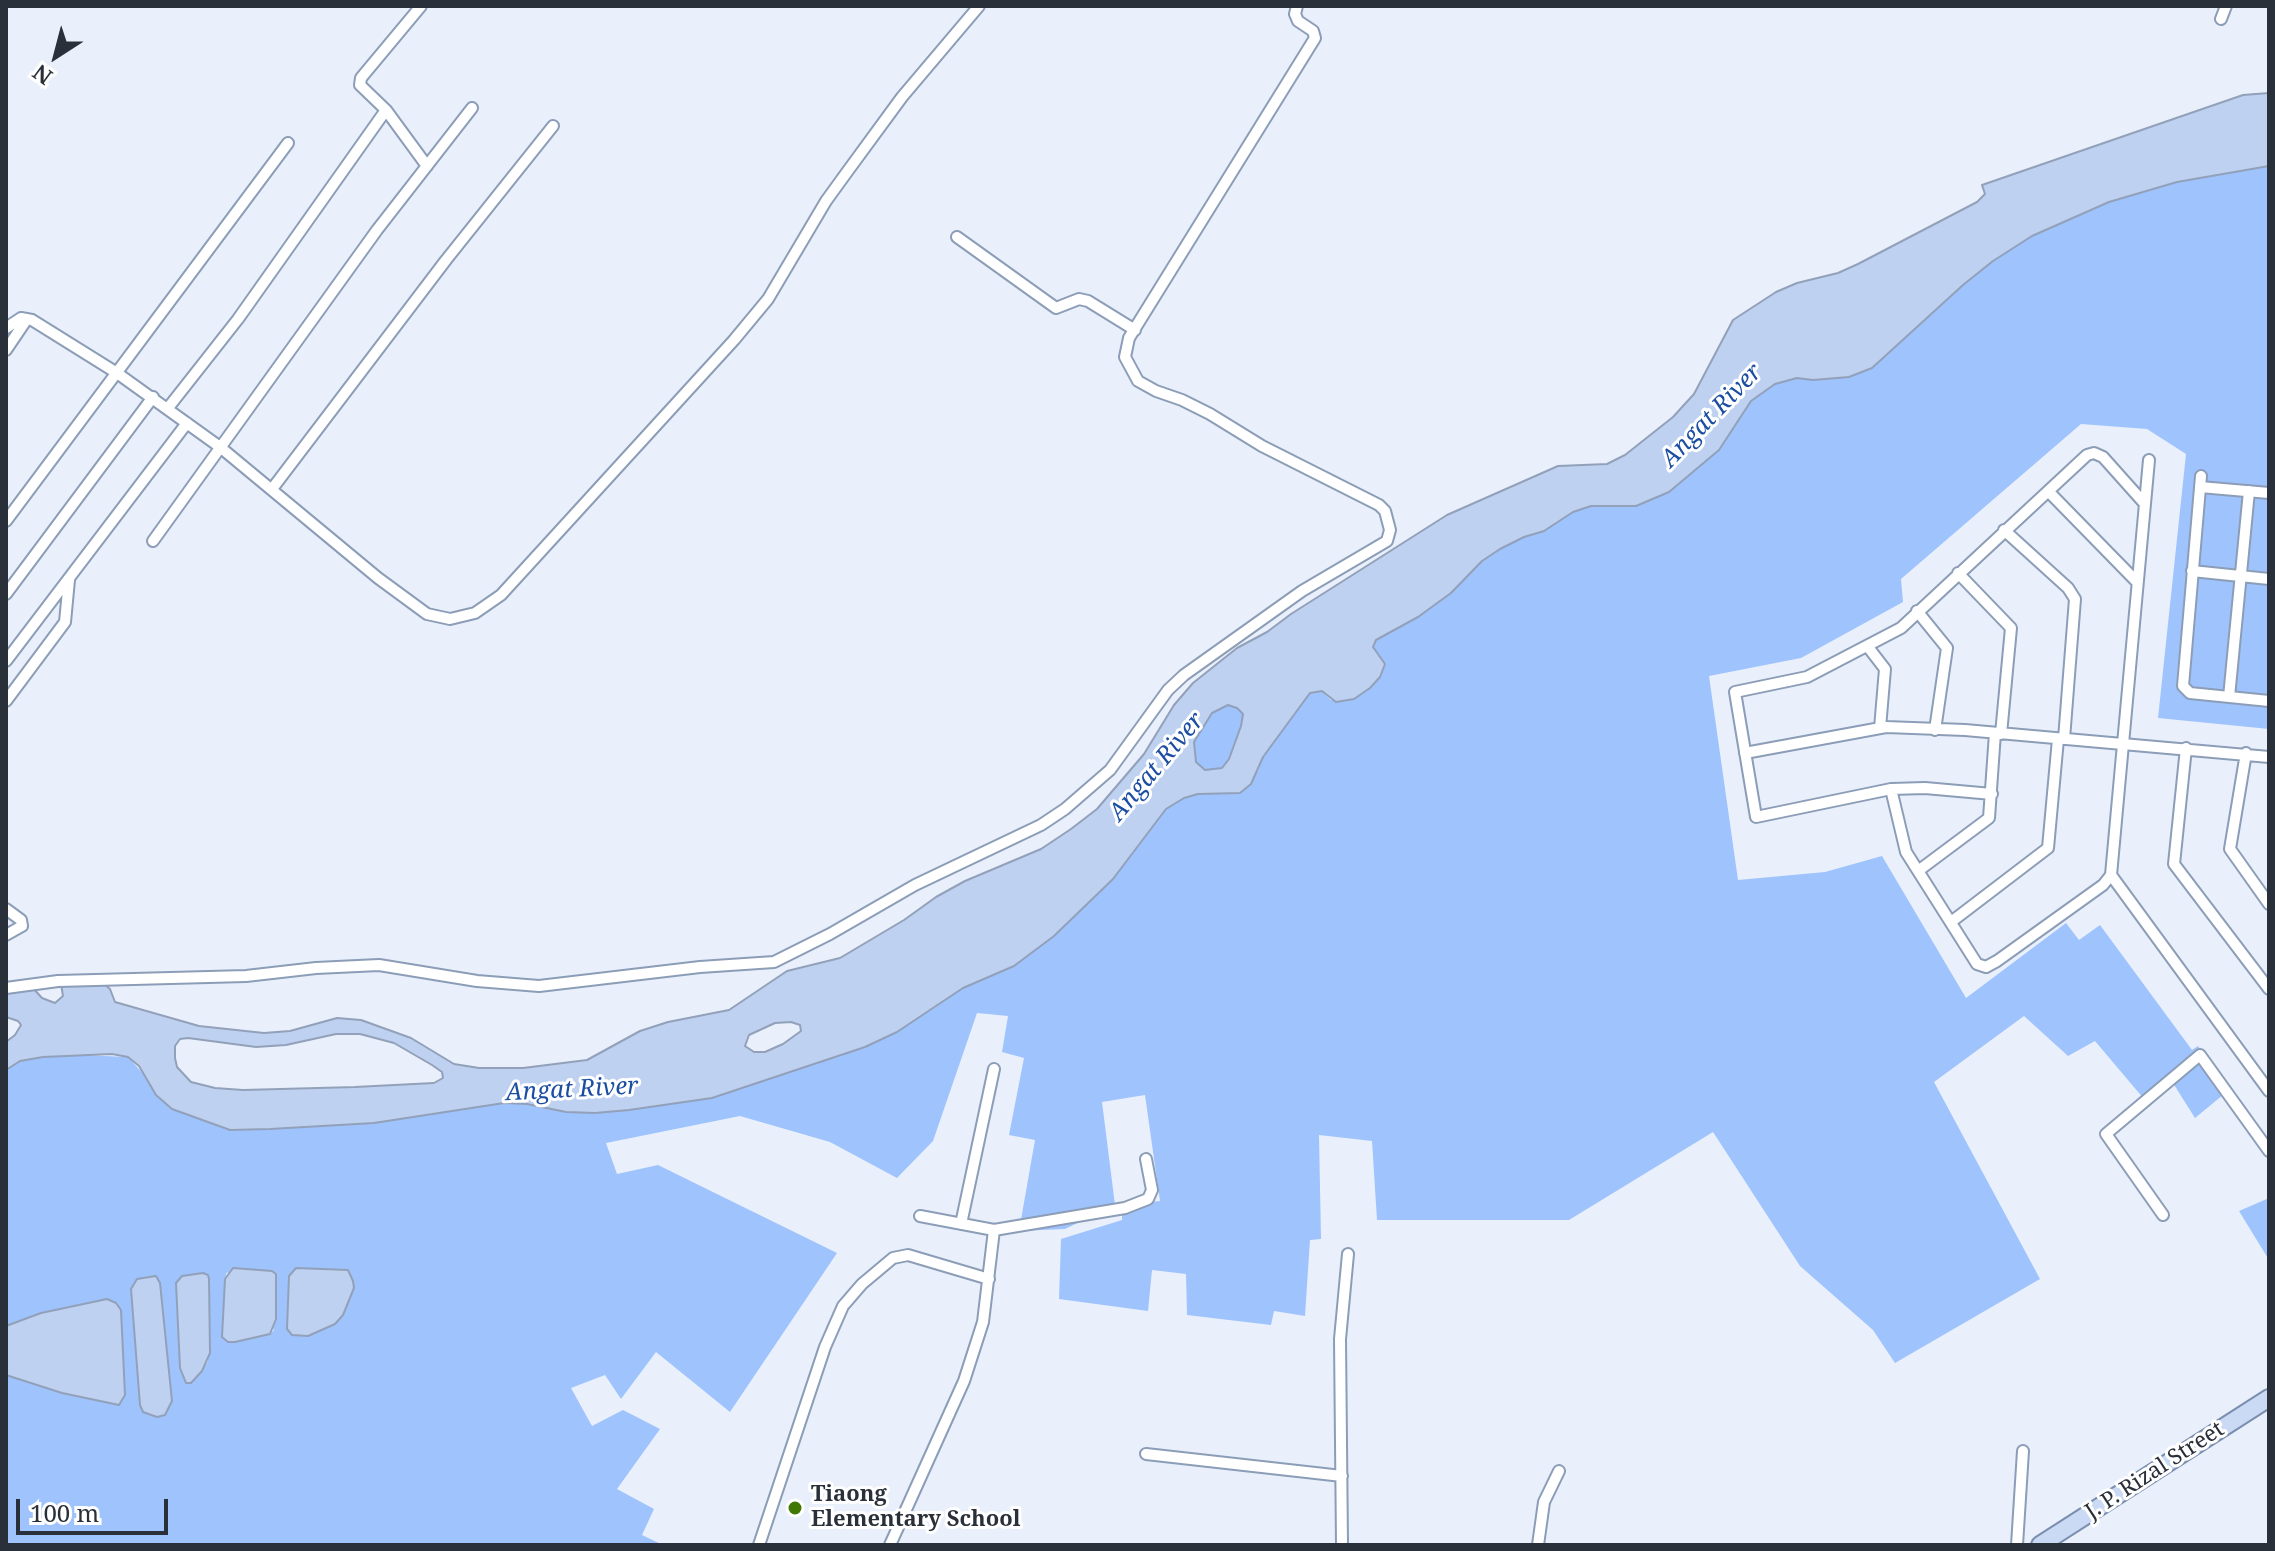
<!DOCTYPE html>
<style>
body{margin:0}
#map{position:relative;width:2275px;height:1551px;overflow:hidden;background:#e9f0fc;font-family:"Noto Serif",serif}
canvas{display:block}
.frame{position:absolute;inset:0;border:8px solid #29303a;pointer-events:none}
.north{position:absolute;left:16px;top:16px;width:80px;height:80px;-webkit-text-stroke:6px #fff;paint-order:stroke;rotate:216deg;font-size:22px;font-weight:700;line-height:32px;text-align:center;color:#29303a}
.north::after{content:'';display:block;margin:auto;width:28px;height:36px;background:#29303a;clip-path:polygon(50% 0,100% 100%,50% 72%,0 100%)}
.scale{position:absolute;left:16px;top:1499px;width:152px;height:36px;box-sizing:border-box;border:4px solid #29303a;border-top:0;padding-left:10px;font-size:24px;line-height:28px;white-space:nowrap;color:#29303a;-webkit-text-stroke:6px #fff;paint-order:stroke}
</style>
<div id="map">
<canvas width="2275" height="1551"></canvas>
<div class="frame"></div>
<div class="north">N</div>
<div class="scale">100 m</div>
</div>
<script>
const g = document.querySelector('canvas').getContext('2d');
g.lineJoin = 'round';
function paint(path, color) { g.fillStyle = color; g.fill(path, 'evenodd'); }
const shape = rows => new Path2D(rows.map(r => 'M' + r).join(''));
function strokePath(path, color, width, dash) { g.strokeStyle = color; g.lineWidth = width; g.lineCap = dash ? 'butt' : 'round'; g.setLineDash(dash || []); g.stroke(path); }
function label(font, color, halo, rows, align = 'center') {
  g.font = font + ' "Noto Serif",serif'; g.lineWidth = 6; g.setLineDash([]); g.textBaseline = 'middle'; g.strokeStyle = halo; g.fillStyle = color; for (const [text, x, y, turn = 0] of rows) {
    g.save(); g.translate(x, y); g.rotate((+turn || 0) * Math.PI / 180); g.textAlign = isNaN(turn) ? turn : align; if (halo) g.strokeText(text, 0, 0); g.fillText(text, 0, 0); g.restore();
  }
}
paint(shape([
 [2269,166,2269,729,2158,718,2186,454,2147,429,2081,424,1901,579,1903,602,1801,658,1709,676,1738,880,1825,872,1882,856,1966,998,2066,923,2079,940,2100,925,2192,1050,2198,1046,2229,1090,2195,1118,2171,1080,2144,1099,2095,1041,2068,1056,2024,1016,1934,1082,2040,1279,1895,1363,1873,1330,1800,1266,1713,1132,1569,1220,1377,1220,1372,1141,1319,1135,1321,1239,1310,1240,1305,1316,1274,1311,1271,1325,1187,1315,1186,1274,1152,1270,1148,1311,1059,1299,1061,1239,1122,1220,1122,1205,1160,1201,1145,1095,1102,1102,1115,1205,1065,1229,1019,1231,1035,1140,1009,1135,1024,1058,1002,1052,1008,1016,977,1013,933,1141,897,1178,830,1142,740,1116,606,1143,617,1174,658,1165,837,1253,730,1412,656,1352,621,1399,605,1375,571,1388,592,1426,623,1410,660,1429,617,1489,654,1509,642,1535,663,1545,6,1545,6,1375,62,1393,119,1405,107,1299,41,1313,6,1326,6,1070,20,1061,43,1057,81,1055,128,1057,147,1078,270,1129,374,1123,504,1103,527,1104,566,1112,595,1113,629,1110,712,1098,865,1047,930,1011,963,988,1014,966,1113,879,1166,809,1184,798,1198,794,1224,793,1258,771,1263,757,1310,692,1322,691,1331,700,1354,699,1370,688,1380,677,1382,660,1373,647,1376,640,1451,593,1482,561,1500,549,1524,537,1544,531,1573,512,1591,506,1614,507,1719,450,1750,401,1775,384,1797,378,1813,380,1872,368,1963,285,1993,261,2032,236,2109,202,2177,182],
 [227,1272,274,1330,270,1334,235,1342,222,1337,225,1279],
 [207,1275,208,1361,202,1371,180,1368,176,1283],
 [160,1283,167,1348,172,1401,136,1344,131,1289],
 [354,1287,343,1315,287,1329],
 [1228,705,1237,708,1243,715,1241,726,1229,759,1222,768,1204,770,1196,762,1194,742,1212,713],
 [2269,1198,2269,1260,2239,1211]
]), '#9fc3fd');
const water = shape([
 [2269,93,2269,166,2177,182,2109,202,2032,236,1993,261,1963,285,1872,368,1849,377,1813,380,1797,378,1775,384,1751,401,1719,450,1669,492,1636,506,1591,506,1573,512,1544,531,1524,537,1500,549,1482,561,1451,593,1418,617,1376,640,1373,647,1385,664,1380,677,1370,688,1354,699,1336,702,1322,691,1310,693,1263,757,1251,784,1240,793,1198,794,1184,798,1166,809,1113,879,1054,936,1014,966,963,988,897,1032,865,1047,712,1098,629,1110,595,1113,566,1112,527,1104,504,1103,374,1123,270,1129,230,1130,172,1109,156,1095,139,1066,128,1057,112,1054,43,1057,20,1061,6,1070,6,1042,15,1035,21,1025,18,1021,6,1017,6,990,32,987,42,998,55,1003,63,996,61,984,103,983,110,989,115,1002,199,1026,264,1033,290,1031,337,1018,361,1020,411,1038,454,1064,479,1068,523,1068,587,1060,640,1031,668,1022,729,1010,787,971,840,958,904,920,936,897,965,881,1041,849,1071,829,1097,809,1144,754,1174,705,1193,683,1237,648,1267,632,1291,614,1447,515,1558,466,1607,464,1625,455,1673,417,1694,394,1733,320,1776,292,1797,283,1838,273,1858,264,1977,202,1985,194,1982,185,2243,95,2269,93],
 [1228,705,1237,708,1243,714,1241,726,1229,759,1222,768,1205,770,1196,762,1194,742,1212,713,1228,705],
 [791,1022,800,1025,801,1031,783,1044,765,1052,754,1052,745,1046,749,1035,775,1023,791,1022],
 [336,1034,360,1034,394,1043,432,1065,442,1072,443,1078,434,1083,355,1087,243,1090,215,1088,191,1082,177,1067,175,1058,175,1046,180,1039,188,1038,256,1047,286,1045,336,1034],
 [233,1268,272,1271,276,1274,276,1319,270,1334,235,1342,228,1342,222,1337,225,1279,233,1268],
 [296,1268,348,1270,353,1281,354,1288,343,1315,335,1324,308,1336,292,1335,287,1329,289,1276,296,1268],
 [203,1273,208,1275,209,1279,210,1353,202,1371,191,1383,186,1383,180,1368,176,1283,182,1276,203,1273],
 [156,1276,160,1283,172,1401,165,1415,157,1417,143,1412,140,1405,131,1289,137,1279,156,1276],
 [107,1299,116,1303,121,1310,125,1395,119,1405,62,1393,6,1375,6,1326,41,1313,107,1299]
]);
paint(water, '#bfd1f0');
strokePath(water, '#92a1b9', 2);
const street = shape([
 [421,6,361,78,360,85,386,110,427,166],
 [2221,19,2226,6],
 [957,237,1056,308,1079,299,1088,301,1135,330],
 [6,328,21,318,32,320,117,373,220,447,378,578,427,614,450,619,475,613,501,595,734,340,768,299,826,201,847,172,902,97,979,6],
 [6,350,27,319],
 [168,408,238,319,386,110],
 [2201,476,2183,686,2190,693,2269,701],
 [2200,487,2269,493],
 [272,489,446,260,553,126],
 [2048,491,2137,582],
 [6,521,288,143],
 [2004,530,2068,588,2075,599,2064,739],
 [153,541,377,230,472,108],
 [2192,571,2269,579],
 [1958,573,2011,628,2001,734],
 [6,594,153,397],
 [1917,611,1947,648,1935,730],
 [1868,647,1885,669,1880,728],
 [6,661,187,423],
 [2229,697,2249,491],
 [6,701,65,622,69,580],
 [2186,748,2174,864,2269,989],
 [1745,753,1886,727,1965,730,2269,757],
 [2246,753,2230,849,2269,904],
 [1891,789,1906,852,1977,964,1986,967,1997,961,2103,885,2111,875,2149,460],
 [1992,794,1925,788,1891,789,1756,817,1735,692,1807,677,1901,628,2087,455,2094,453,2103,457,2145,504],
 [1918,871,1989,818,1995,733],
 [2111,875,2269,1091],
 [6,909,21,920,22,926,6,935],
 [1951,922,2048,848,2058,739],
 [6,988,58,981,246,976,316,968,379,965,477,981,539,986,700,967,774,962,830,934,915,885,1041,825,1065,809,1110,770,1168,690,1184,675,1302,591,1387,541,1390,530,1385,511,1379,505,1262,446,1210,414,1182,400,1156,391,1138,381,1125,357,1129,338,1315,38,1313,31,1298,21,1295,14,1297,6],
 [2163,1215,2106,1134,2200,1055,2269,1151],
 [920,1216,994,1230,1125,1208,1148,1199,1152,1190,1146,1159],
 [961,1224,994,1069],
 [1146,1454,1342,1476],
 [759,1545,825,1347,843,1306,862,1284,893,1258,908,1255,989,1279],
 [890,1545,964,1381,983,1322,994,1230],
 [1342,1545,1340,1339,1348,1254],
 [1538,1545,1544,1502,1559,1471],
 [2017,1545,2023,1451]
]);
const primary = shape([
 [2040,1545,2269,1398]
]);
strokePath(street, '#8c9db7', 14);
strokePath(primary, '#7a8eae', 20);
strokePath(street, '#fff', 10);
strokePath(primary, '#cadaf4', 16);
for (const [x, y, r, color] of [
 [795,1508,8,"#417705"]
]) { const dot = new Path2D(); dot.arc(x, y, r, 0, 2 * Math.PI); g.fillStyle = color; g.fill(dot); strokePath(dot, '#fff', 3); }
label('22px', '#29303a', '#fff', [
 ["J. P. Rizal Street",2155,1471,-33]
]);
label('bold 22px', '#29303a', '#fff', [
 ["Tiaong",811,1495],
 ["Elementary School",811,1520]
], 'left');
label('italic 24px', '#1b4ea3', '#fff', [
 ["Angat River",1712,416,-46],
 ["Angat River",1157,767,-50],
 ["Angat River",572,1090,-3]
]);
</script>
